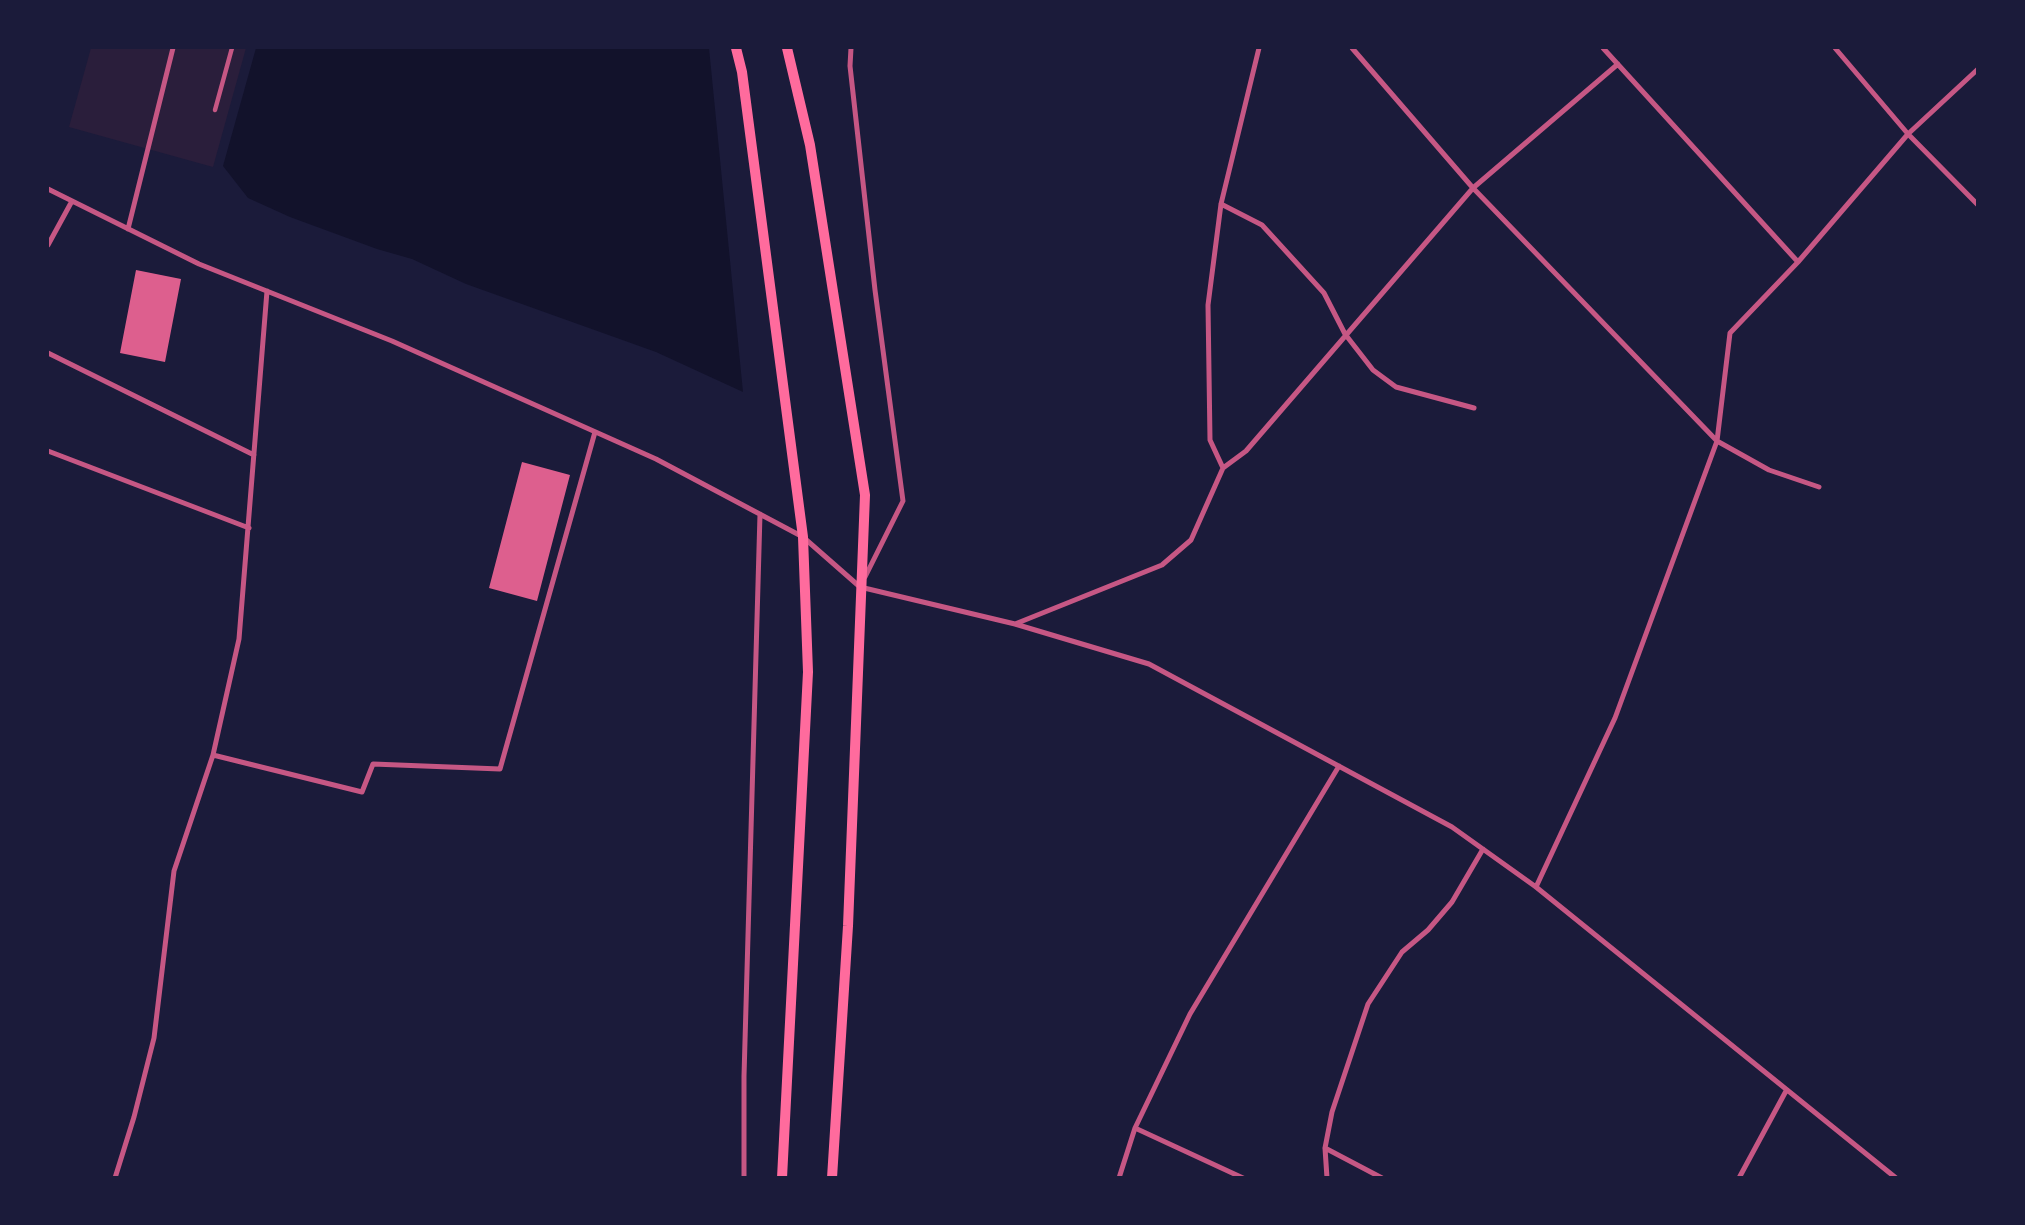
<!DOCTYPE html>
<style>
body{margin:0}
#map{position:relative;width:2025px;height:1225px;overflow:hidden;background:#1b1b3a;font-family:"Fira Sans",sans-serif}
canvas{display:block}
.frame{position:absolute;inset:0;border:49px solid #1b1b3a;pointer-events:none}
</style>
<div id="map">
<canvas width="2025" height="1225"></canvas>
<div class="frame"></div>
</div>
<script>
const g = document.querySelector('canvas').getContext('2d');
g.lineJoin = 'round';
function paint(path, color) { g.fillStyle = color; g.fill(path, 'evenodd'); }
const shape = rows => new Path2D(rows.map(r => 'M' + r).join(''));
function strokePath(path, color, width, dash) { g.strokeStyle = color; g.lineWidth = width; g.lineCap = dash ? 'butt' : 'round'; g.setLineDash(dash || []); g.stroke(path); }
paint(shape([
 [91,48,246,48,213,167,69,127]
]), '#2a1e3b');
paint(shape([
 [256,48,709,48,743,392,656,352,466,284,412,259,377,249,290,217,248,198,223,166]
]), '#12122b');
paint(shape([
 [136,270,181,279,165,362,120,353],
 [522,462,570,475,537,601,489,588]
]), '#dd5f8e');
strokePath(shape([
 [215,110,232,48]
]), '#c65784', 4.5);
strokePath(shape([
 [851,48,850,66,875,290,903,501,865,577],
 [1352,48,1473,188,1717,441,1769,470,1819,487],
 [1603,48,1798,262],
 [1835,48,1908,134,1978,205],
 [48,189,199,264,392,341,656,459,803,537,860,587,1015,624,1149,664,1452,827,1536,887,1896,1178],
 [1221,204,1262,225,1324,293,1345,334,1373,370,1396,387,1474,408],
 [128,229,173,48],
 [48,245,72,201],
 [48,353,254,455],
 [48,451,249,528],
 [1223,468,1210,440,1208,305,1221,204,1259,48],
 [1015,624,1162,565,1191,540,1223,468,1246,451,1473,188,1618,64],
 [213,755,362,792,373,764,500,769,595,432],
 [1536,887,1615,718,1717,441,1730,333,1798,262,1908,134,1978,69],
 [1135,1128,1243,1178],
 [1325,1148,1382,1178],
 [115,1178,134,1117,154,1038,174,871,213,755,239,639,267,291],
 [744,1178,744,1076,760,514],
 [1119,1178,1135,1128,1190,1014,1339,766],
 [1327,1178,1325,1148,1332,1112,1368,1004,1402,952,1428,930,1452,902,1483,849],
 [1739,1178,1786,1091]
]), '#c65784', 5);
strokePath(shape([
 [736,48,742,72,803,537,808,672,782,1178],
 [787,48,810,145,865,495,848,926,832,1178]
]), '#ff6b9d', 10);
</script>
